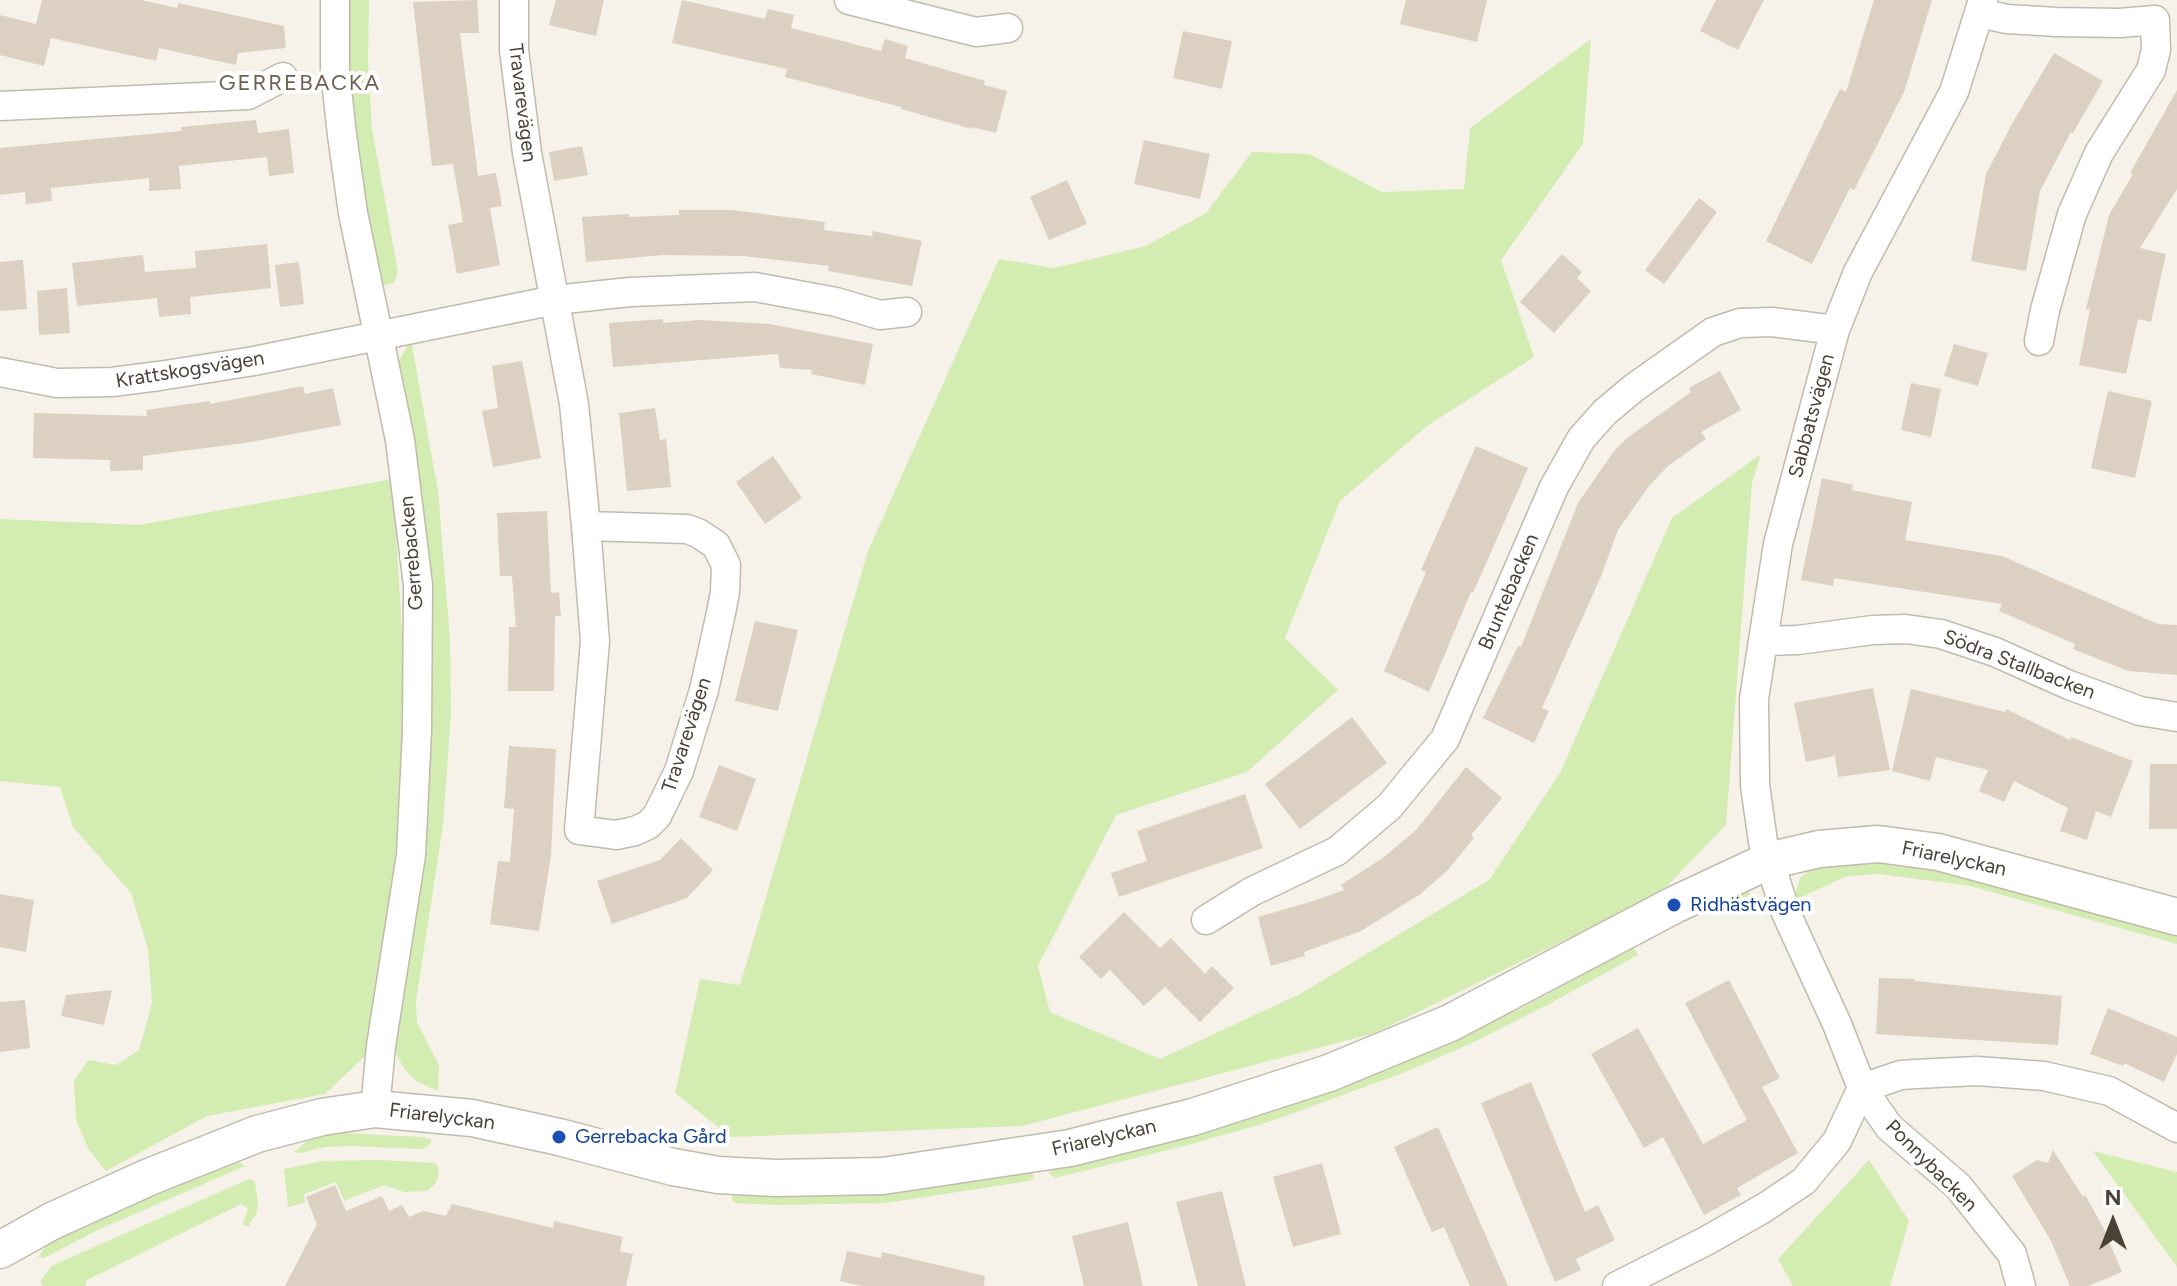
<!DOCTYPE html>
<meta charset="utf-8">
<style>
body{margin:0}
#map{position:relative;width:2177px;height:1286px;overflow:hidden;background:#f6f2ea;font-family:Figtree,sans-serif}
canvas{display:block}
.north{position:absolute;left:2073px;top:1182px;width:80px;height:80px;-webkit-text-stroke:6px #fff;paint-order:stroke;rotate:0deg;font-size:22px;font-weight:700;line-height:32px;text-align:center;color:#4a4237}
.north::after{content:'';display:block;margin:auto;width:28px;height:36px;background:#4a4237;clip-path:polygon(50% 0,100% 100%,50% 72%,0 100%)}
</style>
<div id="map">
<canvas width="2177" height="1286"></canvas>
<div class="north">N</div>
</div>
<script>
const g = document.querySelector('canvas').getContext('2d');
g.lineJoin = 'round';
function paint(path, color) { g.fillStyle = color; g.fill(path, 'evenodd'); }
const shape = rows => new Path2D(rows.map(r => 'M' + r).join(''));
function strokePath(path, color, width, dash) { g.strokeStyle = color; g.lineWidth = width; g.lineCap = dash ? 'butt' : 'round'; g.setLineDash(dash || []); g.stroke(path); }
function label(font, color, halo, rows, align = 'center') {
  g.font = font + ' Figtree,sans-serif'; g.lineWidth = 8; g.setLineDash([]); g.textBaseline = 'middle'; g.strokeStyle = halo; g.fillStyle = color; for (const [text, x, y, turn = 0] of rows) {
    g.save(); g.translate(x, y); g.rotate((+turn || 0) * Math.PI / 180); g.textAlign = isNaN(turn) ? turn : align; if (halo) g.strokeText(text, 0, 0); g.fillText(text, 0, 0); g.restore();
  }
}
paint(shape([
 [349,0,369,0,368,61,372,129,398,272,394,283,380,286,363,192,354,121,348,49],
 [1591,39,1583,144,1501,260,1534,357,1427,426,1340,501,1285,638,1338,690,1247,772,1116,815,1038,966,1050,1012,1160,1059,1300,994,1489,880,1560,773,1672,518,1761,454,1752,483,1726,825,1659,894,1375,1033,1022,1126,731,1137,675,1093,700,979,740,985,868,551,999,259,1054,268,1146,246,1206,213,1252,152,1309,154,1382,192,1464,189,1470,128],
 [408,345,412,345,438,491,450,639,451,712,443,825,416,1001,417,1022,439,1065,438,1091,416,1081,405,1070,397,1056,395,1038,428,777,432,704,432,636,397,364],
 [393,479,405,686,397,841,386,939,368,1053,325,1094,207,1116,106,1171,89,1150,76,1120,74,1080,89,1060,116,1065,139,1050,152,1003,148,949,131,893,73,827,60,787,0,781,0,519,139,525],
 [1898,863,1926,866,1992,881,2177,935,2177,944,1970,886,1879,874,1847,876,1793,901,1800,878,1811,870,1827,866],
 [1746,890,1758,899,1765,912,1726,910,1716,902],
 [1629,940,1638,955,1549,1004,1474,1042,1403,1073,1266,1123,1184,1146,1055,1178,1050,1174,1049,1169,1054,1166,1410,1057,1520,1009,1604,963],
 [341,1133,422,1137,431,1139,431,1143,423,1149,350,1146,325,1147,301,1153,294,1152,313,1136],
 [2093,1151,2177,1172,2177,1267],
 [233,1158,245,1166,100,1229,44,1258,38,1257,50,1241],
 [379,1160,434,1163,438,1166,439,1175,435,1184,427,1191,404,1192,384,1185,344,1201,336,1182,304,1194,305,1202,288,1207,284,1169,323,1161],
 [1869,1160,1909,1221,1890,1286,1793,1286,1778,1259],
 [1032,1171,1034,1179,1029,1181,886,1203,778,1205,735,1203,731,1199,735,1193,809,1196,871,1193],
 [249,1179,255,1182,258,1205,256,1214,248,1227,243,1224,248,1208,241,1204,87,1280,85,1286,43,1286,40,1282,51,1266]
]), '#d3ecb1');
paint(shape([
 [42,0,141,0,177,8,178,3,284,26,286,48,238,53,236,65,159,48,156,61,51,38,44,66,0,55,0,15,36,24],
 [477,0,479,33,460,33,478,176,496,173,499,189,502,206,490,208,500,265,457,274,448,225,463,222,453,164,432,166,413,2],
 [556,0,604,0,596,36,549,25],
 [682,0,765,19,768,9,794,15,791,28,881,51,885,39,908,46,905,58,985,81,984,85,1007,91,996,133,972,127,972,129,901,109,901,107,785,77,787,69,672,43],
 [1406,0,1487,0,1477,42,1400,24],
 [1716,0,1764,0,1738,50,1700,31],
 [1874,0,1932,0,1904,92,1854,190,1850,188,1812,264,1766,241,1840,89,1846,92],
 [1183,31,1232,41,1222,89,1173,78],
 [2054,53,2103,81,2073,133,2071,132,2040,191,2026,271,1971,261,1986,174,2013,122],
 [2177,90,2177,189,2140,248,2166,254,2151,322,2138,319,2126,374,2079,365,2090,309,2086,309,2109,215,2133,174,2130,173],
 [256,120,258,133,289,129,294,173,269,176,267,157,179,166,181,189,149,191,149,178,51,188,52,201,26,204,25,192,0,195,0,148,181,131,181,127],
 [1144,140,1210,154,1200,199,1134,184],
 [582,146,588,175,554,181,549,152],
 [1067,180,1087,224,1049,240,1030,197],
 [1699,198,1717,212,1664,284,1645,270],
 [679,210,732,210,825,222,824,230,872,236,873,231,922,241,912,286,828,271,829,266,743,256,663,255,586,262,582,217,629,214,629,217,679,215],
 [267,244,271,288,190,297,191,314,159,317,157,298,77,306,72,263,143,255,145,272,196,268,195,251],
 [1562,254,1582,272,1577,278,1591,291,1554,333,1520,302],
 [23,260,27,309,0,311,0,262],
 [299,262,304,304,280,307,275,265],
 [67,288,70,333,39,335,37,291],
 [663,319,663,323,700,320,770,324,873,344,865,385,811,374,812,370,780,368,778,354,613,367,609,323],
 [1954,344,1988,353,1978,386,1944,376],
 [522,361,541,458,493,467,482,411,498,408,492,366],
 [1720,371,1741,410,1701,432,1706,439,1668,466,1649,486,1618,530,1602,574,1542,708,1549,711,1534,743,1483,718,1518,646,1521,647,1578,503,1614,451,1627,438,1691,392,1689,388],
 [1911,383,1941,389,1931,437,1901,430],
 [303,386,305,394,333,388,341,425,245,443,143,456,143,470,110,471,110,460,33,458,34,413,147,416,146,410,210,401,210,404],
 [2108,391,2152,401,2135,478,2091,468],
 [655,408,660,440,666,439,671,487,627,491,619,413],
 [1476,446,1528,468,1473,593,1471,592,1429,692,1384,671,1426,572,1421,570],
 [773,456,802,498,765,524,736,482],
 [1822,478,1853,485,1852,490,1912,502,1905,540,2002,556,2158,624,2177,625,2177,675,2128,671,2073,649,2075,644,1999,611,2002,604,1834,578,1833,586,1801,580],
 [547,511,551,593,559,592,561,616,555,616,554,691,508,691,509,627,516,627,512,576,500,576,497,513],
 [755,621,798,630,778,711,735,701],
 [1873,688,1890,770,1838,777,1835,756,1806,762,1794,703],
 [1911,689,2005,712,2006,709,2070,740,2071,737,2133,761,2111,817,2096,811,2087,840,2060,831,2068,808,2014,781,2004,802,1979,791,1988,770,1936,757,1930,781,1892,771],
 [1352,717,1387,763,1300,829,1265,784],
 [509,746,556,749,551,855,539,931,490,924,498,861,510,862,514,809,504,808],
 [2150,764,2177,764,2177,829,2149,829],
 [719,765,756,779,737,831,699,817],
 [1466,767,1502,798,1471,835,1474,838,1446,872,1419,895,1361,931,1304,952,1305,956,1271,966,1258,917,1313,901,1344,890,1341,885,1384,857,1416,830],
 [1245,794,1263,848,1119,897,1111,873,1147,861,1137,831],
 [681,838,713,870,687,898,612,924,597,881,660,860],
 [0,894,34,900,26,952,0,947],
 [1124,912,1160,948,1171,938,1205,974,1212,966,1234,988,1200,1022,1165,987,1144,1006,1110,970,1101,979,1079,957],
 [1879,978,1915,979,1915,981,2062,996,2058,1045,1876,1034],
 [1729,980,1780,1078,1762,1087,1798,1153,1737,1188,1741,1195,1704,1215,1663,1137,1644,1148,1591,1054,1638,1028,1703,1144,1747,1120,1685,1003],
 [112,990,104,1025,61,1016,66,995],
 [25,1000,30,1048,0,1052,0,1002],
 [2108,1008,2177,1037,2177,1054,2164,1082,2124,1063,2123,1066,2090,1054],
 [1531,1082,1585,1212,1598,1205,1615,1240,1576,1259,1581,1270,1555,1282,1481,1103],
 [1438,1127,1508,1286,1470,1286,1444,1227,1432,1232,1394,1147],
 [2053,1150,2083,1197,2085,1195,2103,1227,2122,1272,2088,1286,2070,1286,2051,1241,2012,1176,2037,1160,2048,1163],
 [1322,1163,1341,1234,1293,1247,1273,1177],
 [335,1185,346,1211,382,1196,389,1211,402,1205,409,1217,423,1211,446,1216,452,1204,553,1228,554,1221,623,1237,620,1251,633,1254,626,1286,285,1286,317,1224,306,1197],
 [1222,1191,1246,1286,1198,1286,1176,1202],
 [1128,1222,1143,1286,1084,1286,1072,1236],
 [847,1251,881,1258,882,1252,985,1276,984,1286,862,1286,840,1281]
]), '#dbd0c1');
const minor = shape([
 [335,0,335,71,342,135,353,213,400,440,418,585,417,731,411,855,381,1046,375,1109],
 [514,0,514,50,527,153,574,404,586,526,595,641,579,830,616,835,635,831,648,825,657,816,679,771,704,690,721,613,725,592,726,565,716,545,698,533,687,529,586,526],
 [849,0,976,32,1008,28],
 [1979,13,2007,19,2057,22,2120,23,2155,20,2156,50,2151,70,2099,153,2072,214,2045,310,2039,341],
 [0,106,248,95,283,77],
 [0,372,57,383,112,382,159,376,254,361,555,300,630,292,755,287,836,302,880,315,907,312],
 [1763,641,1798,640,1873,630,1906,629,1941,634,1995,652,2069,685,2140,711,2177,717],
 [1206,920,1251,892,1337,851,1389,807,1445,739,1554,487,1581,439,1605,412,1635,387,1713,332,1740,323,1772,322,1835,330],
 [1617,1286,1706,1241,1764,1208,1804,1181,1837,1141,1862,1088,1837,1024,1786,913,1763,842,1755,785,1754,699,1778,544,1835,330,1858,272,1954,92,1983,0],
 [2021,1286,2012,1254,1958,1186,1889,1127,1862,1088,1901,1075,1916,1074,1977,1071,2044,1076,2109,1091,2177,1128]
]);
const tertiary = shape([
 [0,1250,52,1221,149,1177,257,1134,322,1117,375,1109,472,1118,559,1137,673,1167,718,1175,776,1178,883,1176,1070,1148,1193,1117,1329,1073,1450,1023,1674,905,1768,861,1819,849,1878,844,1938,852,2177,917]
]);
strokePath(minor, '#c2baac', 31);
strokePath(tertiary, '#c2baac', 39);
strokePath(minor, '#fff', 28);
strokePath(tertiary, '#fff', 36);
for (const [x, y, r, color] of [
 [1674,905,8,"#1a4fb4"],
 [559,1137,8,"#1a4fb4"]
]) { const dot = new Path2D(); dot.arc(x, y, r, 0, 2 * Math.PI); g.fillStyle = color; g.fill(dot); strokePath(dot, '#fff', 3); }
label('20px', '#4a4237', '#fff', [
 ["Travarevägen",522,103,83],
 ["Krattskogsvägen",190,370,-9],
 ["Sabbatsvägen",1812,416,-75],
 ["Gerrebacken",412,553,-95],
 ["Bruntebacken",1509,592,-67],
 ["Södra Stallbacken",2019,665,21],
 ["Travarevägen",687,735,-72],
 ["Friarelyckan",1954,859,12],
 ["Friarelyckan",442,1117,7],
 ["Friarelyckan",1104,1138,-13],
 ["Ponnybacken",1931,1166,45]
]);
label('20px', '#164399', '#fff', [
 ["Ridhästvägen",1690,905],
 ["Gerrebacka Gård",575,1137]
], 'left');
g.letterSpacing = '2px';
label('22px', '#6e604e', '#fff', [
 ["GERREBACKA",300,84]
]);
g.letterSpacing = '0px';
</script>
